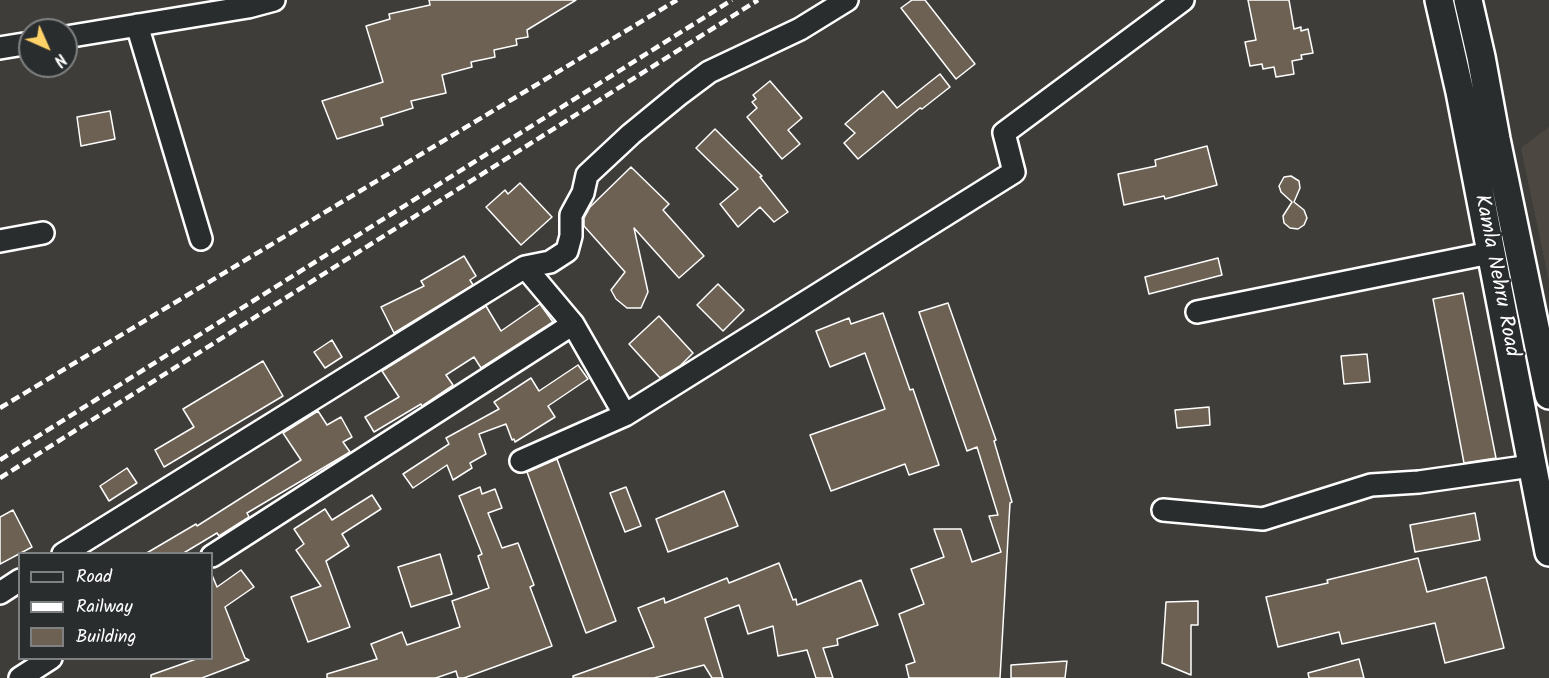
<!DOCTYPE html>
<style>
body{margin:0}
#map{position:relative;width:1549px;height:678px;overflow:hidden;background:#3e3d39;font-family:Kalam,sans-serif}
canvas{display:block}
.legend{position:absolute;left:18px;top:552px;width:195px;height:108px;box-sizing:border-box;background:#2a2d2e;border:2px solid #7f8182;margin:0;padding:8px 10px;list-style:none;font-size:18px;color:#fff}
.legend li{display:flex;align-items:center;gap:12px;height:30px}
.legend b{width:30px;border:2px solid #7f8182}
.north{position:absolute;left:18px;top:18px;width:60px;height:60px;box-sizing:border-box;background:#2a2d2e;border:2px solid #7f8182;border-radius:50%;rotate:135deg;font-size:16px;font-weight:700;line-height:24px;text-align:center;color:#fff}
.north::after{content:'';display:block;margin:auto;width:21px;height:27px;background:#ffd166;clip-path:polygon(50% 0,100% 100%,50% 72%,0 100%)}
</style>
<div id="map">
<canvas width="1549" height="678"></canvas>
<ul class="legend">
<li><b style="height:8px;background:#2a2d2e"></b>Road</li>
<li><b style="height:8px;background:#fff"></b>Railway</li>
<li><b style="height:16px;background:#6c6153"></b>Building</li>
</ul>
<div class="north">N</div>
</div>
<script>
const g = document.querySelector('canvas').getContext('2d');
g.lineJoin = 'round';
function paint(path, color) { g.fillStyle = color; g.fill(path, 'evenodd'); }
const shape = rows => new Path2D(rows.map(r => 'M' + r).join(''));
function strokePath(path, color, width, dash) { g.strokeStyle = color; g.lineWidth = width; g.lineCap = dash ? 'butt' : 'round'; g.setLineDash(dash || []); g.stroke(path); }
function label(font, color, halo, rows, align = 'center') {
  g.font = font + ' Kalam,sans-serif'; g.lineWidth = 4.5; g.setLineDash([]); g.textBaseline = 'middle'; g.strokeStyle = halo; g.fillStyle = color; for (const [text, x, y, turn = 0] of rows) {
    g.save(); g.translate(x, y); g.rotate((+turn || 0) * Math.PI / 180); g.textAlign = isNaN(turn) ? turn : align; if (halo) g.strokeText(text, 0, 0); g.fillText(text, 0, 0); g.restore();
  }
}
paint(shape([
 [1549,127,1549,281,1521,148]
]), '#4c4841');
const building = shape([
 [429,0,576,0,527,30,528,37,516,39,517,45,494,50,495,57,471,62,472,67,442,75,446,93,411,101,413,108,381,118,383,125,337,139,322,101,383,82,366,26,390,19,389,14,430,5,429,0],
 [912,0,925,0,975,64,956,79,901,8,912,0],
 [1248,0,1289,0,1294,29,1301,27,1301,31,1308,29,1313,53,1301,55,1302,59,1292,61,1294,74,1276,77,1274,67,1263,69,1262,64,1250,66,1245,42,1256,40,1248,0],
 [940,74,950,87,922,109,920,108,858,159,844,143,855,133,845,124,883,91,897,108,940,74],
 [770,81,802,118,788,130,800,144,782,159,747,117,757,108,752,102,756,99,753,95,770,81],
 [110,111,115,139,81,146,77,117,110,111],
 [715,129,762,176,760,177,788,212,774,222,760,207,738,227,720,204,738,189,696,148,715,129],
 [1207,146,1217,185,1165,199,1164,196,1124,205,1118,174,1156,166,1155,160,1207,146],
 [631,167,669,204,663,210,704,256,679,278,634,228,648,292,641,308,627,308,616,299,611,290,625,272,584,226,584,218,590,207,631,167],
 [1291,176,1299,181,1300,188,1294,202,1304,210,1307,218,1304,225,1298,229,1290,228,1284,223,1283,216,1292,202,1281,192,1279,186,1284,177,1291,176],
 [520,183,552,217,521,245,486,207,505,190,508,194,520,183],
 [464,256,476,276,470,280,473,285,394,333,381,307,424,286,421,281,464,256],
 [1218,258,1222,275,1149,294,1145,277,1218,258],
 [718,284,744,310,723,331,697,305,718,284],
 [1463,293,1496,458,1464,463,1433,299,1463,293],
 [948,303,996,440,994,441,1012,502,1010,503,1000,678,909,678,906,665,915,662,899,614,924,604,911,569,944,557,934,529,961,529,972,562,1001,552,989,516,998,515,977,447,967,451,919,312,948,303],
 [540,304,553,322,481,368,474,357,446,375,453,385,422,406,421,404,374,432,365,417,399,397,382,371,486,306,501,331,540,304],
 [883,313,910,390,913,389,939,465,909,475,905,464,831,491,810,435,885,409,865,353,830,367,816,331,849,318,851,324,883,313],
 [659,316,693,353,680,366,660,378,629,344,659,316],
 [332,340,342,357,325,368,314,352,332,340],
 [1367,354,1370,382,1344,384,1341,356,1367,354],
 [263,361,283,396,164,467,155,450,194,427,183,409,263,361],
 [578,365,588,379,548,406,555,417,515,442,514,439,512,440,506,424,479,434,486,454,470,463,472,468,453,480,447,465,413,488,403,474,449,444,446,438,499,409,494,402,531,378,539,391,578,365],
 [1209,407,1210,425,1177,428,1175,410,1209,407],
 [318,411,327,425,341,417,352,437,343,442,350,452,247,513,249,517,219,536,217,533,182,554,145,554,196,524,197,526,301,460,283,433,318,411],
 [557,459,616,621,586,633,527,472,557,459],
 [127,468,137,483,109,501,100,486,127,468],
 [480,487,482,494,495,489,502,508,488,513,502,548,518,543,534,585,530,587,552,646,464,678,458,678,456,671,436,678,327,678,327,674,377,659,371,644,402,632,407,645,460,627,452,601,489,588,478,556,482,554,459,496,480,487],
 [626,487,641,526,625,532,610,493,626,487],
 [724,491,738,526,668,552,656,519,724,491],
 [372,495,381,509,342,534,349,546,326,561,350,627,308,642,291,597,321,586,296,550,304,544,294,529,325,509,332,520,372,495],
 [13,510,32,547,0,564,0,517,13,510],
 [1475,513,1480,540,1415,552,1410,525,1475,513],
 [440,554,452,594,411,607,398,567,440,554],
 [1418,558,1427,592,1486,577,1504,648,1445,663,1435,623,1342,644,1339,632,1278,647,1266,597,1328,583,1327,580,1418,558],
 [779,563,793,600,796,599,797,605,861,580,878,625,837,639,838,645,823,648,833,678,816,678,807,650,778,656,773,626,748,634,739,605,705,618,723,678,712,678,704,665,654,678,573,678,573,676,654,647,638,608,664,598,665,603,727,578,729,583,779,563],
 [241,570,254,587,225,607,245,658,249,660,202,678,151,678,151,675,199,658,212,658,212,575,217,587,241,570],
 [1198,601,1198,625,1191,625,1191,675,1162,663,1166,602,1198,601],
 [1359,659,1364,678,1309,678,1308,673,1359,659],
 [1067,661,1065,678,1011,678,1011,665,1067,661]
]);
paint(building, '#6c6153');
strokePath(building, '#fff', 1.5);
const minor = shape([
 [137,25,201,239],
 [66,37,248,7,274,0],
 [0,48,30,43],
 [0,241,43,233],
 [525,267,550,262,567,251,571,236,571,215,583,193,587,175,631,134,681,93,709,72,800,29,847,0],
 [1197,312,1490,253],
 [521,461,625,415,1014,172,1004,133,1183,0],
 [1163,510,1263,519,1371,485,1419,482,1531,466],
 [63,554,525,267,573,324,625,415],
 [212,556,573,324],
 [0,593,20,580],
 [20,678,51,658]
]);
const major = shape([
 [1439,0,1460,92,1549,552],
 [1468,0,1481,57,1496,139,1549,395]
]);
strokePath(minor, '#fff', 26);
strokePath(major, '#fff', 32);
strokePath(minor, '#2a2d2e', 21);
strokePath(major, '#2a2d2e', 27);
strokePath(shape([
 [0,408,677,0],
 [0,460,732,0],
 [0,478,758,0]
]), '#fff', 4.5, [9, 4.5]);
label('21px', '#fff', '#2a2d2e', [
 ["Kamla Nehru Road",1495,276,79]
]);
</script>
